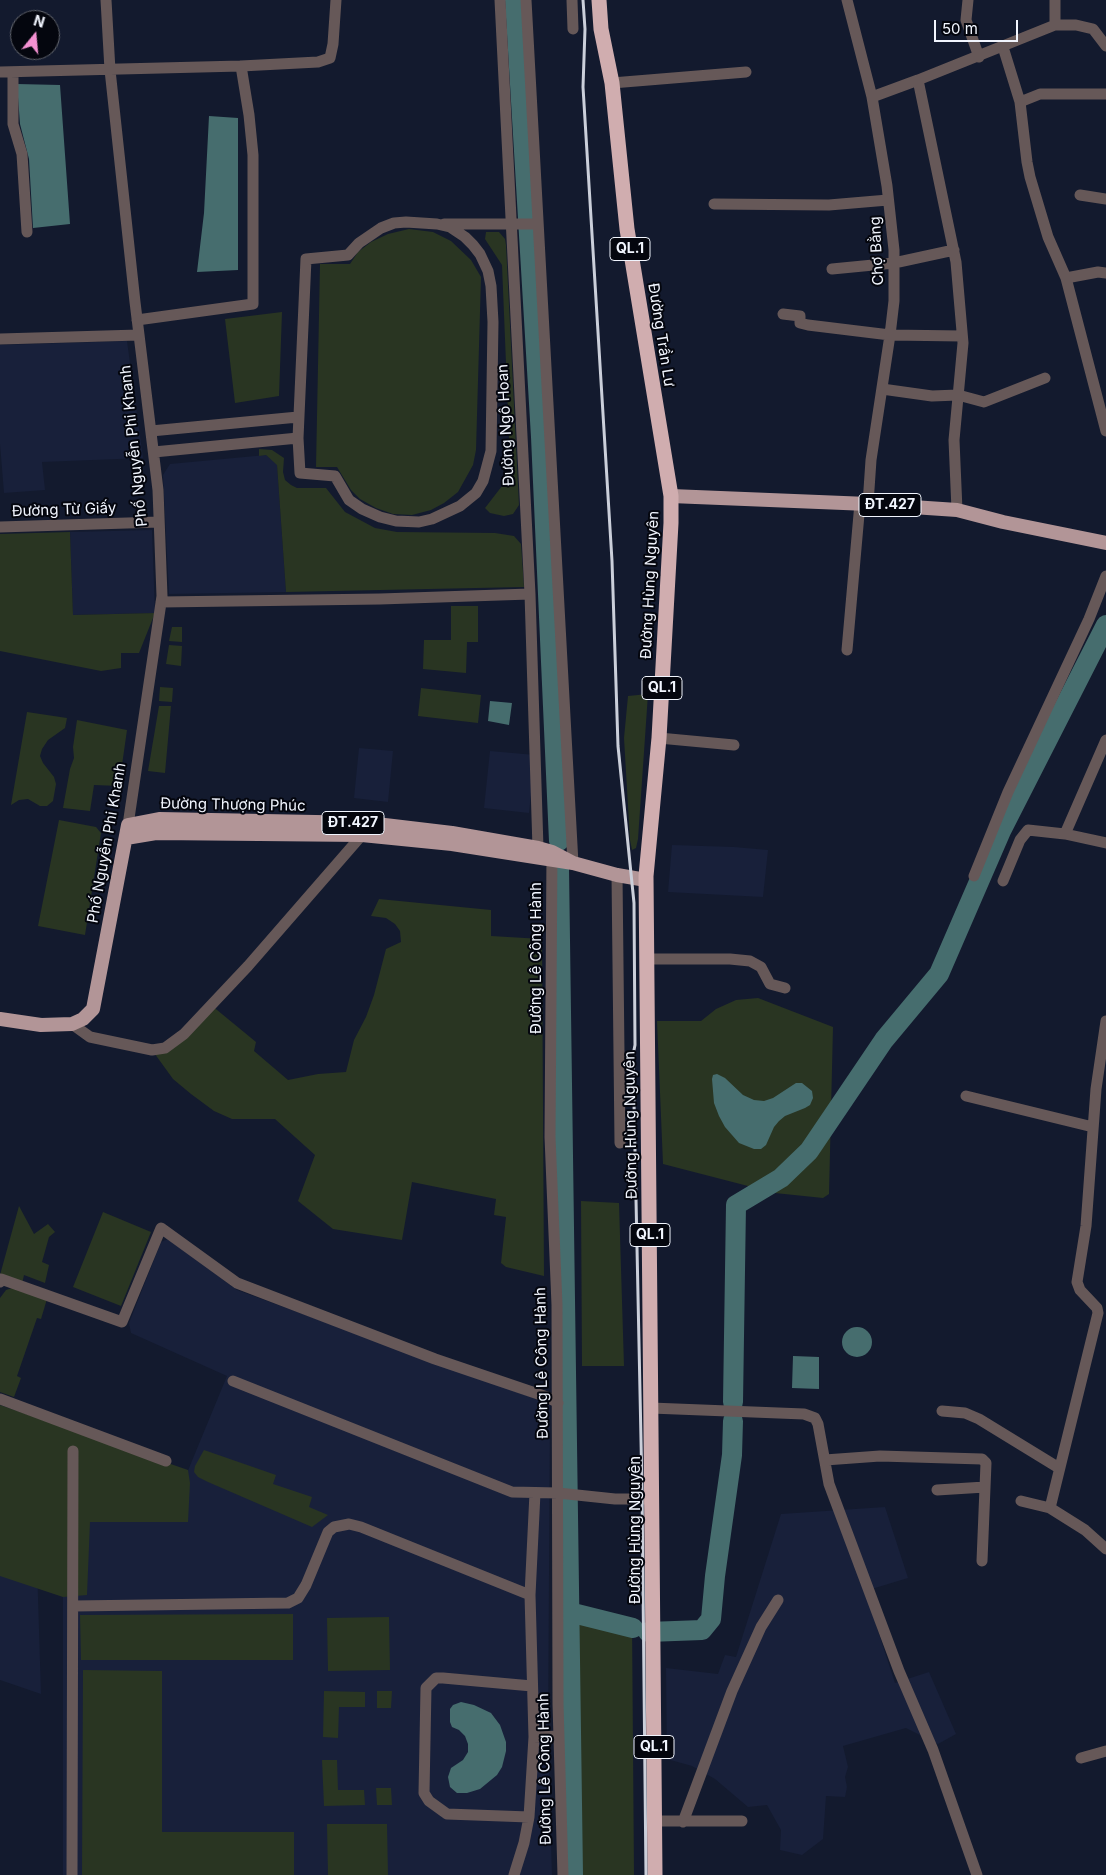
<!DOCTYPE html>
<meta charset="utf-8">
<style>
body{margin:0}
#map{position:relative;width:1106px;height:1875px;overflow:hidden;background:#131a2e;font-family:Inter,sans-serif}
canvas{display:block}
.north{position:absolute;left:10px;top:10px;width:50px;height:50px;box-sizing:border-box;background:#04060e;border:1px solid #63666e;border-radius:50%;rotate:17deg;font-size:14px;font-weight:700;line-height:20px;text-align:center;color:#f1f5fe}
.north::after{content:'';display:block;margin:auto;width:18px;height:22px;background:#f591d2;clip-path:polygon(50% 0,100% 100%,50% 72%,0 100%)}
.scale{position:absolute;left:934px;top:20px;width:84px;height:22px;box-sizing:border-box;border:2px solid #f1f5fe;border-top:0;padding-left:6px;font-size:15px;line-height:18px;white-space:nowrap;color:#f1f5fe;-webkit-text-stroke:4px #04060e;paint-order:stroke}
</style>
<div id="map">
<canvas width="1106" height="1875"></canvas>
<div class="north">N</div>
<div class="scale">50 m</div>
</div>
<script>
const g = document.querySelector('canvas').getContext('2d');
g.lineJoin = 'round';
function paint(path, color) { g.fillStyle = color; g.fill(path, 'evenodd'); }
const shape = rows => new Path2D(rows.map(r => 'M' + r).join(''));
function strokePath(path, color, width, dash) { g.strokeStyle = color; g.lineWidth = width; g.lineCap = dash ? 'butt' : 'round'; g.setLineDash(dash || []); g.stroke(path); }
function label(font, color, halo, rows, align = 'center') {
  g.font = font + ' Inter,sans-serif'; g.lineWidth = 4; g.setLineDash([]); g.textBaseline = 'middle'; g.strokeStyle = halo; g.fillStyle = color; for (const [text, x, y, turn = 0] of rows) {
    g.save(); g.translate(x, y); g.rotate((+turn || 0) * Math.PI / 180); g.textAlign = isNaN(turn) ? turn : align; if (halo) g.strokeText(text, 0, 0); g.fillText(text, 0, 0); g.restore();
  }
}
paint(shape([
 [127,341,143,458,42,462,45,490,4,493,0,444,0,345],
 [266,455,277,464,286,592,169,594,163,475,170,464],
 [152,530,155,613,73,615,70,532],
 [359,748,393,751,388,802,354,798],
 [490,751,535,755,529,813,484,808],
 [672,845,734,847,768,850,763,897,668,892],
 [168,1239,237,1290,550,1404,548,1747,552,1875,63,1875,63,1435,182,1485,227,1376,131,1333,129,1323,161,1242],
 [0,1436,35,1500,41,1694,0,1680],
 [885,1507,908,1578,865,1591,895,1683,929,1672,956,1734,938,1744,906,1728,843,1746,848,1767,845,1777,847,1787,845,1797,826,1796,823,1839,802,1855,780,1850,781,1830,767,1805,748,1807,715,1779,692,1766,667,1759,666,1668,718,1674,725,1655,736,1657,781,1514]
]), '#18203a');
paint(shape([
 [409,229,433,232,451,241,471,260,481,277,476,450,473,465,458,492,444,503,431,510,412,515,393,514,376,508,360,499,351,490,337,467,316,467,320,264,350,264,358,252,371,242,388,234],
 [486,232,499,232,505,239,506,245,519,505,513,514,504,516,490,513,485,508,502,486,510,462,502,265,485,239],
 [282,312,279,396,235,403,225,319],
 [259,449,272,450,284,458,283,472,285,480,291,485,297,488,326,488,345,512,375,528,397,532,495,533,514,536,521,544,524,587,286,592,277,465,266,455,259,456],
 [70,532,73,615,155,613,139,653,121,653,121,668,101,671,0,651,0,534],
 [451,606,478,606,478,642,467,642,466,673,423,669,424,640,451,640],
 [172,627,182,627,182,642,169,641],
 [169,645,182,646,181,666,166,664],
 [160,687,173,688,172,702,159,701],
 [421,688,481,695,478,723,418,716],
 [648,694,638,839,636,848,632,850,630,840,624,738,628,696],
 [159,706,171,706,165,773,148,771],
 [27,712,67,718,65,728,48,740,42,749,40,756,43,763,54,777,56,784,53,801,47,806,40,806,28,799,19,800,11,805],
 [77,720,127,730,119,786,94,785,90,811,63,808,70,769,74,758,73,747],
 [59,820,96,827,101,833,85,935,38,926],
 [379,899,491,910,491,936,542,939,544,1276,506,1267,501,1263,506,1217,494,1215,496,1199,412,1182,402,1240,333,1229,298,1201,315,1155,275,1119,232,1119,214,1111,191,1094,173,1079,152,1050,165,1048,211,1005,256,1042,254,1051,288,1080,318,1074,346,1072,354,1040,366,1017,374,995,386,949,401,942,400,931,395,924,386,918,371,916],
 [758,998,833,1027,829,1194,823,1198,775,1193,663,1164,657,1021,701,1021,716,1009,736,1000],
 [581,1201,619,1203,624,1366,582,1366],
 [19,1206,34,1234,48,1224,55,1232,49,1237,42,1262,49,1265,45,1283,24,1275,22,1284,0,1275],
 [103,1212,151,1232,121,1306,73,1287],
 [12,1288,47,1299,41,1319,37,1318,17,1376,21,1378,14,1397,0,1392,0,1298,6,1290],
 [0,1405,188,1470,190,1483,188,1522,90,1522,87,1595,63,1597,0,1576],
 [204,1450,276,1475,273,1484,312,1497,309,1507,328,1515,312,1527,208,1482,198,1477,194,1472,195,1466],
 [293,1614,293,1660,81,1660,80,1615],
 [389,1617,390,1670,328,1671,327,1618],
 [632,1620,634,1875,581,1875,574,1621],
 [83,1670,162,1671,162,1832,294,1832,294,1875,82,1875],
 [324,1691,365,1692,365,1707,339,1707,338,1738,323,1737],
 [377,1691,392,1691,391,1708,377,1708],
 [322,1760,337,1760,338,1790,364,1790,365,1805,324,1806],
 [376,1788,391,1788,392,1805,377,1805],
 [327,1824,387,1824,388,1875,328,1875]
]), '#293522');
paint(shape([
 [17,84,60,85,70,224,33,228,29,159,20,124],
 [209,116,238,118,238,270,197,272,204,213],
 [490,701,512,703,509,725,488,721],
 [717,1074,725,1078,743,1095,754,1100,764,1101,773,1098,796,1083,802,1083,812,1091,813,1098,810,1105,805,1108,785,1116,779,1121,774,1127,766,1145,761,1149,754,1149,739,1143,725,1127,719,1116,714,1103,712,1079,713,1075],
 '842 1342a15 15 0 1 1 30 0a15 15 0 1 1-30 0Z',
 [793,1356,819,1357,819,1389,792,1388],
 [461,1702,474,1705,491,1713,500,1725,506,1742,506,1751,502,1767,497,1775,480,1789,467,1793,457,1793,450,1787,448,1777,451,1768,463,1760,468,1752,468,1744,465,1736,459,1730,452,1727,450,1722,450,1709,453,1705]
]), '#466d6e');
strokePath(shape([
 [515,0,541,437,559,841],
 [559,868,573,1875],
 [733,1402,736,1205,781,1178,809,1151,884,1040,939,974,1001,831,1106,625],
 [569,1612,633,1628],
 [648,1632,702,1630,711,1619,715,1576,732,1455,733,1421]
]), '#466d6e', 20);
strokePath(shape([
 [106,0,110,70,135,302,158,490,162,596,128,825],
 [500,0,530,594,538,848],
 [526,0,573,863],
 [572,0,573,29],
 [847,0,872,97,887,186,894,250,894,301,890,335,871,460,868,504],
 [968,0,966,20,979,57],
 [1055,0,1055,25],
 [1003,47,1020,102,1027,162,1030,177,1048,237,1066,278,1098,272,1106,273],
 [0,72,241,66,318,62,330,58,333,44,336,0],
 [13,72,13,124,22,154,27,232],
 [612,83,746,72],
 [872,97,918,80],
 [1020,102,1040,94,1106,94],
 [1080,195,1106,199],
 [714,204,829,205,888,200],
 [406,222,437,224,450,227,465,237,473,245,480,254,488,271,491,286,493,322,491,451,483,481,476,493,460,506,432,519,419,522,396,521,380,517,362,509,349,500,335,476,300,473,298,438,306,259,348,255,359,243,381,228,394,223,406,222],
 [444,224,538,224],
 [832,269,894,263,954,250],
 [1066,278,1106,431],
 [783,314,800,316,800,323,808,325,890,335,962,336],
 [137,320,253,304,253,155,249,115,241,66],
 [0,339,139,335],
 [882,389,932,396,958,395,984,402,1045,378],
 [151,431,298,417],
 [154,452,298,438],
 [957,510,954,440,963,343,956,262,918,80,1055,25,1076,25,1093,29,1106,46],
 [0,527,159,522],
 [161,602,380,599,530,594],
 [847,650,860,503],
 [659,738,734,745],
 [1065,834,1106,843],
 [552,852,550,1137,557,1305,558,1704,563,1875],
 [617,875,620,1143],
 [974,876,1008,792,1089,619,1106,576],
 [1003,881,1020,840,1028,830,1065,834,1106,740],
 [647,959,730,959,750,961,761,967,770,984,785,988],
 [72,1024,90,1037,152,1050,165,1048,184,1034,248,966,362,835,365,829],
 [966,1096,1093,1127],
 [0,1282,1,1279,122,1322,161,1228,237,1283,435,1359,547,1397,558,1403],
 [233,1381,512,1492,558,1493,615,1499,652,1499],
 [0,1399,166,1461],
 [651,1408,804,1414,815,1418,818,1424,829,1484,899,1671,933,1750,977,1875],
 [942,1411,965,1413,979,1419,1059,1468],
 [825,1460,880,1456,982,1459,986,1463,982,1561],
 [937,1490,985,1487],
 [1021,1501,1050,1508,1085,1530,1106,1549],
 [1050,1508,1098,1313,1097,1308,1080,1290,1077,1282,1086,1226,1096,1089,1106,1021],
 [74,1606,288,1603,298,1598,306,1585,328,1532,334,1527,349,1524,361,1527,530,1595],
 [534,1737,559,1736],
 [1081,1758,1106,1751],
 [529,1817,447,1814,429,1801,424,1793,426,1688,436,1678,443,1678,532,1686],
 [655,1821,742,1821],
 [683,1822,732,1691,761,1627,778,1600],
 [72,1875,73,1451],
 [514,1875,524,1843,529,1817,534,1737,530,1595,535,1493]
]), '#665858', 11);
strokePath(shape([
 [671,496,868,504,957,510,1003,522,1106,543],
 [126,838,156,833,362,835,452,844,573,863,617,875,646,880],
 [0,1019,41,1025,72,1024,83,1019,93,1009,128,825,159,819,368,823,452,833,538,848,552,852,573,863]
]), '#b29597', 14);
strokePath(shape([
 [599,0,601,29,612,83,627,229,671,496,671,523,659,738,646,876,655,1875]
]), '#d0adaf', 15);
strokePath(shape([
 [583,0,585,29,583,87,612,561,618,746,634,903,635,1045,633,1055,642,1488,646,1875]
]), '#cbcfda', 3);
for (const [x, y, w] of [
 [630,249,40],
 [890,505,62],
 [662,688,40],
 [353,823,62],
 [650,1235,40],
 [654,1747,40]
]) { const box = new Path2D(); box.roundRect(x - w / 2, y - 11.5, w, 23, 4); g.fillStyle = '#04060e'; g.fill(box); strokePath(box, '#f1f5fe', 1); }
label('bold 14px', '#f1f5fe', null, [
 ["QL.1",630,249],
 ["ĐT.427",890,505],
 ["QL.1",662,688],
 ["ĐT.427",353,823],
 ["QL.1",650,1235],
 ["QL.1",654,1747]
]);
label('15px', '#f1f5fe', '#04060e', [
 ["Chợ Bằng",877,251,-93],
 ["Đường Trần Lư",661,335,81],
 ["Đường Ngô Hoan",506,425,-93],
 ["Phố Nguyễn Phi Khanh",134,446,-96],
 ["Đường Từ Giấy",64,510,-2],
 ["Đường Hùng Nguyên",650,585,-87],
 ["Đường Thượng Phúc",233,805,1],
 ["Phố Nguyễn Phi Khanh",107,843,-80],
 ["Đường Lê Công Hành",536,958,-90],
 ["Đường Hùng Nguyên",631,1125,-91],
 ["Đường Lê Công Hành",542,1363,-91],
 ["Đường Hùng Nguyên",635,1530,-90],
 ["Đường Lê Công Hành",545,1769,-91]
]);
</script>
